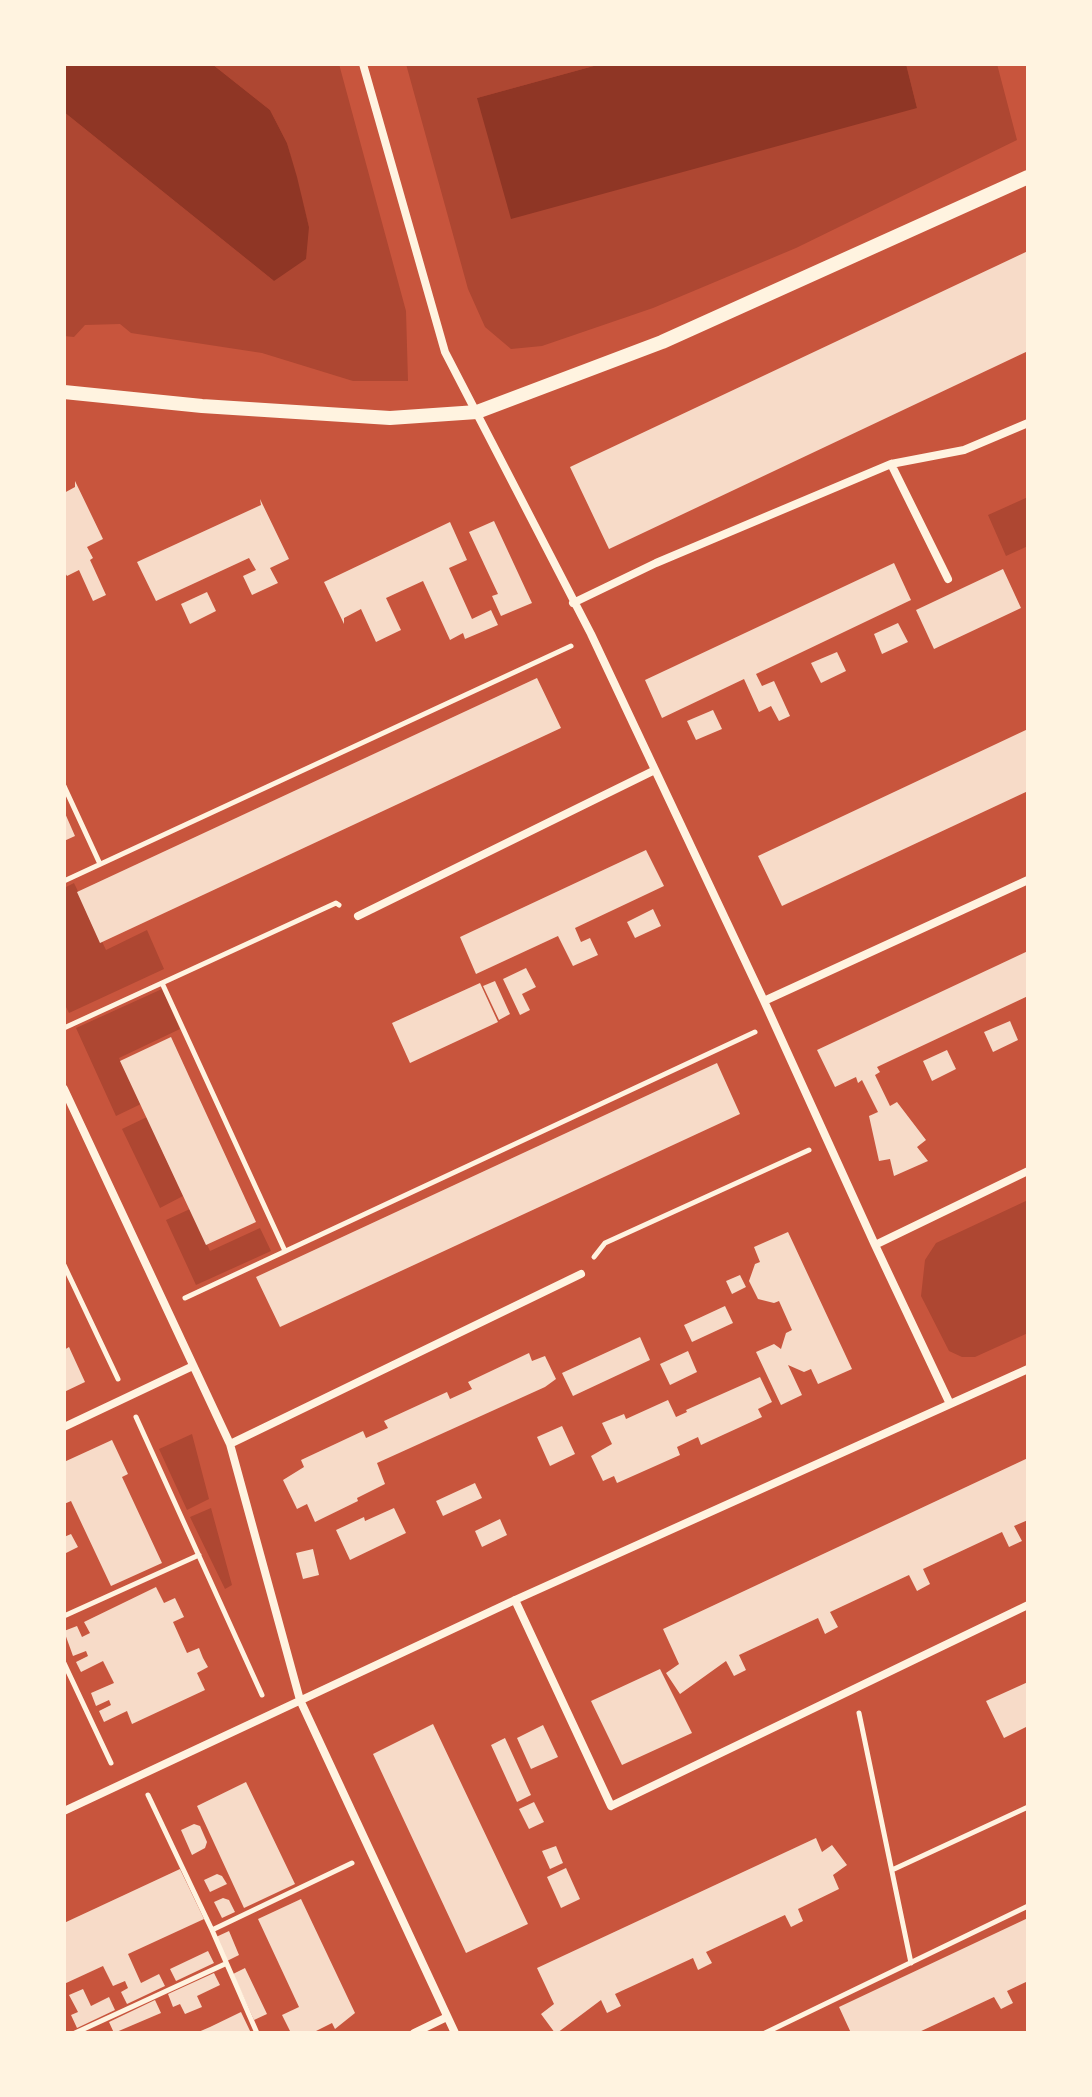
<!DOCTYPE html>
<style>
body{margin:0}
#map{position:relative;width:1092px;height:2097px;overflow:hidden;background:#c8553d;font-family:"Public Sans",sans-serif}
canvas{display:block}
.frame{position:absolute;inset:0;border:66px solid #fff3e0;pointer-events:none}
</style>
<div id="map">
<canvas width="1092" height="2097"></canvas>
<div class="frame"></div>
</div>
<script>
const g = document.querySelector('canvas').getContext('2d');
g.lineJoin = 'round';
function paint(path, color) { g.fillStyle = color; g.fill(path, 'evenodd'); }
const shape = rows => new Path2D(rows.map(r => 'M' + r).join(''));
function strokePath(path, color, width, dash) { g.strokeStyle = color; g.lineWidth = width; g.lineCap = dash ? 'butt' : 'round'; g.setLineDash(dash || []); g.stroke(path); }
paint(shape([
 [212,64,339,64,406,311,408,381,353,381,262,353,131,333,120,324,85,325,74,337,64,336,64,112,274,281,309,227,287,143,270,110],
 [406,64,601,64,477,98,917,108,906,64,997,64,1017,140,796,248,653,308,542,346,511,349,485,327,468,289],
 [1028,497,1028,546,1006,556,988,515],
 [74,883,106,950,147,930,164,969,69,1013,64,1003,64,888],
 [162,989,180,1029,119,1058,141,1104,116,1116,76,1028],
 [147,1117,183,1196,160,1208,122,1129],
 [1028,1200,1028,1333,975,1357,962,1357,949,1351,921,1296,925,1260,936,1243],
 [190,1209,210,1251,260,1228,271,1251,196,1285,166,1220],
 [192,1434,209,1499,187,1510,159,1449],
 [211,1508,232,1585,225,1589,190,1517]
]), '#ae4732');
paint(shape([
 [64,64,212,64,270,110,287,143,297,177,309,227,306,259,274,281,64,112],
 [601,64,906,64,917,108,511,219,477,98]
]), '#8f3625');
paint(shape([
 [1028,251,1028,351,609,549,570,467],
 [75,481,103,539,87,547,93,558,90,560,106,595,93,601,79,570,67,576,64,571,64,493,75,487],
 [260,499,289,559,270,568,278,583,252,595,243,576,256,570,249,558,156,601,137,562,261,505],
 [494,521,532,603,501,616,492,596,498,594,469,532],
 [450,522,467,560,449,568,472,619,491,610,498,625,465,639,463,633,450,640,423,581,386,598,401,630,376,642,361,609,344,618,344,624,324,582],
 [894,563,911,600,756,674,762,686,774,681,790,716,779,721,771,706,759,712,744,679,662,718,645,680],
 [1003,569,1021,608,934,649,916,610],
 [207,592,216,611,190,624,181,604],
 [898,623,908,642,882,654,874,634],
 [837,652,846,671,821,683,811,663],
 [537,678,561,728,100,943,77,892],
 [713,710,722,729,696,740,687,721],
 [1028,729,1028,791,782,906,758,856],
 [64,811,75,836,64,841],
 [646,850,664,886,575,928,581,942,590,938,598,955,573,966,558,936,476,974,460,937],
 [653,909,661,926,635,938,627,922],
 [1028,951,1028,996,877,1067,880,1072,875,1075,890,1106,897,1102,926,1140,917,1147,928,1161,894,1176,890,1159,879,1161,869,1116,878,1112,862,1080,858,1083,856,1077,835,1087,817,1050],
 [526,968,536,987,522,994,530,1010,520,1015,503,979],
 [495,981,510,1014,499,1020,483,986],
 [480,983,498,1022,410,1063,392,1023],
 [1010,1021,1018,1040,993,1052,984,1032],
 [171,1037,256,1222,206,1245,120,1061],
 [947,1050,956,1069,932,1081,923,1061],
 [717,1063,740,1114,280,1327,256,1277],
 [788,1232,852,1369,818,1384,811,1369,804,1372,788,1365,802,1395,781,1405,756,1352,774,1344,781,1349,786,1333,792,1330,779,1301,774,1303,758,1299,749,1281,755,1264,760,1262,754,1247],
 [740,1275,746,1287,732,1294,726,1281],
 [725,1306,733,1323,692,1342,684,1325],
 [640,1337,650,1360,573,1396,562,1373],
 [69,1347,85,1382,64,1392,64,1350],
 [688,1351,697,1372,670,1385,660,1364],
 [529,1353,532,1361,545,1356,556,1379,545,1387,377,1463,385,1484,357,1498,358,1501,315,1522,307,1504,297,1509,283,1480,304,1467,301,1460,363,1431,366,1438,388,1428,384,1421,447,1392,450,1399,472,1389,468,1382],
 [760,1377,772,1402,758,1409,762,1417,701,1445,698,1437,677,1447,680,1455,617,1483,614,1476,603,1481,591,1456,612,1444,602,1423,624,1414,626,1419,668,1400,676,1417,687,1412,686,1410],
 [562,1426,575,1454,550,1466,537,1437],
 [112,1440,128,1474,122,1477,162,1563,111,1586,71,1501,64,1504,64,1462],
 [1028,1458,1028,1520,1014,1526,1022,1541,1009,1547,1002,1532,923,1569,930,1584,917,1591,909,1575,830,1612,838,1627,825,1634,818,1618,739,1655,746,1670,734,1676,726,1661,680,1694,666,1673,679,1664,663,1629],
 [475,1483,482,1498,443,1516,436,1501],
 [394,1508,406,1533,350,1560,336,1530,364,1517,365,1521],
 [500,1519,507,1535,482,1547,475,1531],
 [71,1534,78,1547,64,1554,64,1537],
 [313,1549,319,1575,303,1579,296,1553],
 [156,1587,164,1603,175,1598,184,1617,173,1622,187,1653,199,1648,203,1658,208,1667,197,1673,205,1690,132,1724,127,1711,104,1722,99,1711,111,1705,109,1700,96,1706,91,1693,114,1683,103,1661,81,1672,76,1662,88,1656,86,1651,73,1656,64,1631,77,1626,82,1637,90,1633,84,1622],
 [660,1669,692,1733,622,1765,591,1701],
 [1028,1682,1028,1726,1004,1738,986,1701],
 [433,1724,528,1924,466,1953,373,1754],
 [543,1725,558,1757,531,1769,517,1738],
 [505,1738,531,1795,517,1802,491,1745],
 [246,1782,295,1884,244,1908,197,1806],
 [534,1802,544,1822,529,1829,519,1809],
 [194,1824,200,1826,207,1842,205,1848,192,1855,181,1830],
 [816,1838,822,1852,832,1845,847,1865,833,1875,839,1889,798,1909,803,1921,791,1927,785,1915,706,1952,712,1963,698,1970,693,1958,615,1994,621,2006,607,2013,601,2000,557,2033,555,2033,541,2014,554,2004,537,1968],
 [556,1846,563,1863,550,1869,542,1851],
 [566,1868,580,1899,561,1908,547,1877],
 [180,1869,204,1919,128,1954,141,1983,159,1974,165,1986,127,2004,121,1992,128,1988,125,1981,113,1986,103,1966,64,1984,64,1923],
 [217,1874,222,1876,227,1884,210,1892,204,1880],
 [223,1898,229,1900,235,1912,222,1918,214,1902],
 [301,1899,355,2013,335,2029,332,2023,312,2033,291,2033,282,2015,299,2007,258,1919],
 [1028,1918,1028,1981,1007,1991,1013,2003,1001,2009,994,1997,917,2033,851,2033,839,2007],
 [229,1931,239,1955,227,1961,216,1937],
 [208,1951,214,1963,176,1981,170,1969],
 [245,1968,267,2014,254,2020,233,1974],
 [214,1973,220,1985,197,1996,202,2007,185,2014,180,2004,173,2007,168,1994],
 [83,1989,91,2006,109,1997,115,2010,77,2028,71,2015,78,2012,69,1995],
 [155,2000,161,2013,114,2033,109,2022],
 [241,2012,251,2033,196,2033,210,2027]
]), '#f7dbc8');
strokePath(shape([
 [64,786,100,864],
 [64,881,571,646],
 [162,983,285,1251],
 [64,1028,336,903,339,905],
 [594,1257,605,1243,809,1150],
 [64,1265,118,1379],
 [185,1298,755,1032],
 [136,1417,262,1695],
 [64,1616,199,1555],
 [64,1663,111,1763],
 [859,1713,911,1963],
 [148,1795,212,1930,257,2033],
 [892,1870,1028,1807],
 [212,1930,352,1863],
 [75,2033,225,1964],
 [765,2033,1028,1906]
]), '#fff3e0', 5);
strokePath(shape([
 [363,64,445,352,591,634,764,1001,875,1245],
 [891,464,948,579],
 [573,603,656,563,891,464,964,450,1028,423],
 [358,916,655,770],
 [764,1001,1028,880],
 [64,1089,230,1444,300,1700,455,2033],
 [950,1404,875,1245,1028,1171],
 [64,1427,193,1366],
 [230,1444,581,1274],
 [515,1600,611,1806,1028,1605],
 [64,1811,515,1600,1028,1369],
 [414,2033,447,2017]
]), '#fff3e0', 8);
strokePath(shape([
 [64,392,202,406,390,418,477,412,662,342,1028,177]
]), '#fff3e0', 14);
</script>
